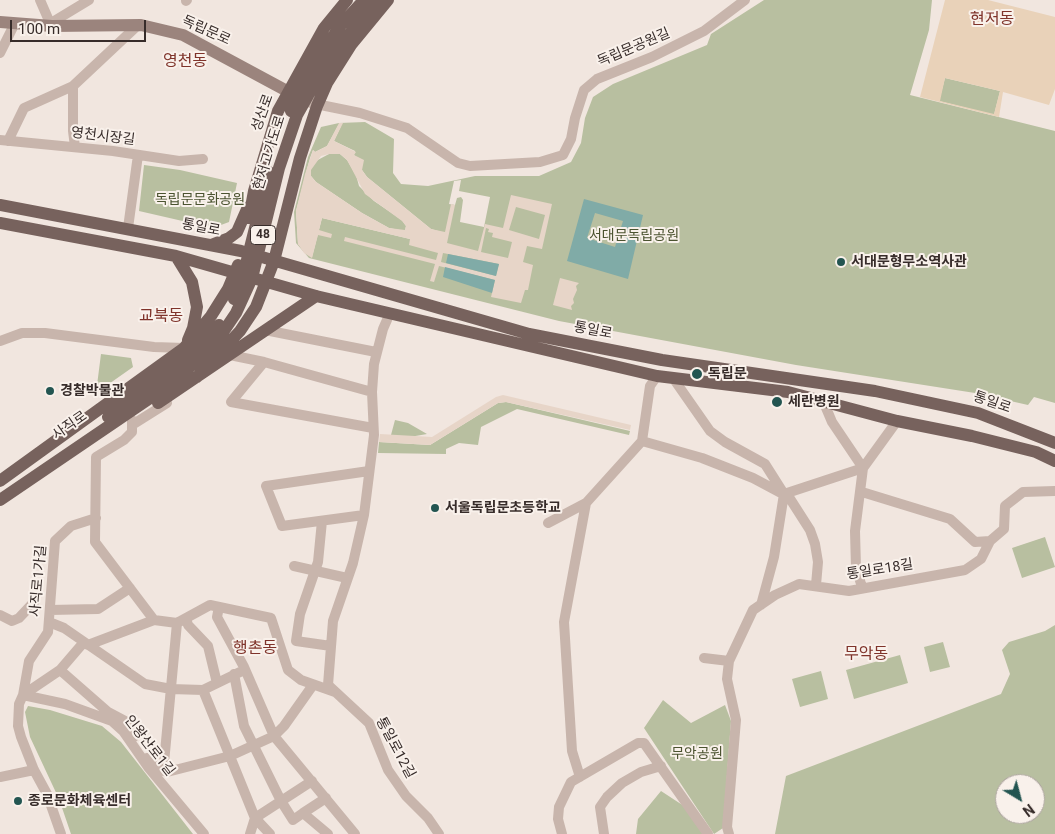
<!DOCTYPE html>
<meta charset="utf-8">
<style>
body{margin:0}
#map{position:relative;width:1055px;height:834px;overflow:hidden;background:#f1e6df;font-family:Roboto,sans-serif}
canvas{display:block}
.north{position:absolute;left:995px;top:774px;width:50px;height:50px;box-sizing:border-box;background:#f9f1eb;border:1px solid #aba29e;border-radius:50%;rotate:143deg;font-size:14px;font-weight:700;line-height:20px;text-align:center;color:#372c2a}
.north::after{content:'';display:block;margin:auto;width:18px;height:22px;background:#235551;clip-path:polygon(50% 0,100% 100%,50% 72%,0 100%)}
.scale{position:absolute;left:10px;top:20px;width:136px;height:22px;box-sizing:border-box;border:2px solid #372c2a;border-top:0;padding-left:6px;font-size:15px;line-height:18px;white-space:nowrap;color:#372c2a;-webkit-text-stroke:4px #f9f1eb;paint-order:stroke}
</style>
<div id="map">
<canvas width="1055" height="834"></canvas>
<div class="north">N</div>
<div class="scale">100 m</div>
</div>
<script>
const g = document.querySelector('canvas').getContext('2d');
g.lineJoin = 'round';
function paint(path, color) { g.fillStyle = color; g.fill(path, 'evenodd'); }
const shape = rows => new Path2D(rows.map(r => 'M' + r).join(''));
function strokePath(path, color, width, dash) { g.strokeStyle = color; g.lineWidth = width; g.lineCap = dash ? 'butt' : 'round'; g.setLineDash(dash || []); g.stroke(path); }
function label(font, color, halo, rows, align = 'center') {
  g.font = font + ' Roboto,"Noto Sans KR",sans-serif'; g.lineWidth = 4; g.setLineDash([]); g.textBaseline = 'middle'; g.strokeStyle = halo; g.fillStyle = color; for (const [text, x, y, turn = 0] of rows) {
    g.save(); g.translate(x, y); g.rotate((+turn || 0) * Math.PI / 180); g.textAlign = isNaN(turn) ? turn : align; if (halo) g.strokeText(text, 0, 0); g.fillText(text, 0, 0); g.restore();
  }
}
paint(shape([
 [764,0,932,0,929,30,910,95,1055,131,1055,403,1034,397,1028,405,975,393,796,365,559,321,309,258,296,243,294,212,308,157,321,127,339,123,365,122,394,139,393,173,401,184,428,186,475,176,539,176,571,162,581,143,585,118,593,97,613,84,707,45,711,34],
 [338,126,341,126,334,141,355,151,354,155,362,164,362,170,367,177,431,229,445,233,410,239,322,218,312,257,298,244,296,211,310,158,313,150,315,152,327,146],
 [461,180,459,191,490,197,484,227,460,222,463,200,461,197,457,198,455,205,449,204,454,181],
 [945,78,1000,91,994,115,939,101],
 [329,154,340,154,347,160,356,175,359,186,374,201,402,220,406,226,405,231,389,228,362,213,316,182,311,176,310,170,314,162],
 [144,165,180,170,237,183,229,222,213,228,139,211],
 [101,354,131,358,133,367,96,393],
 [506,402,630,431,629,435,517,409,481,427,478,445,459,443,446,449,446,454,378,453,379,442,430,445,498,403],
 [395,420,408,423,427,434,398,439,391,435],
 [1045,537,1055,567,1022,578,1012,548],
 [1055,625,1055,834,775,834,786,776,1001,694,1010,674,1002,650,1009,642,1045,631],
 [1005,784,1035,784,1035,814,1005,814],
 [943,642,950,667,930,672,924,647],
 [900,655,908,683,854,699,846,670],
 [821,671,828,699,800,707,792,679],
 [663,700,691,723,725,705,731,721,723,828,714,834,644,728],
 [28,706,50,710,102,726,121,742,193,834,71,834,59,799,30,737,25,712],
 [661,791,690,810,706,834,636,834,638,819]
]), '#b8bfa0');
paint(shape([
 [945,0,988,0,1055,17,1055,89,1049,105,1003,92,999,117,920,97],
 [945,78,1000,91,994,114,940,101]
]), '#e9d2b9');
paint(shape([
 [339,123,343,123,334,141,356,152,354,155,364,160,362,170,367,177,431,229,445,232,451,204,455,205,447,243,478,251,485,224,503,228,511,195,552,204,542,249,527,246,523,262,533,265,528,290,525,290,521,303,491,297,495,280,439,266,434,282,430,281,435,264,344,241,345,237,436,260,438,253,409,245,410,239,322,218,319,230,332,234,331,238,318,235,312,258,304,253,298,244,296,211,305,174,313,150,315,152,327,146],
 [329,154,340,154,347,160,365,194,402,221,406,226,405,230,389,228,362,213,316,182,311,176,311,170,321,156],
 [516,207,545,215,539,239,509,230],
 [486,228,489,229,488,232,493,233,492,237,512,242,508,258,481,252],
 [443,253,499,264,496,276,441,262],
 [560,278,579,283,576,286,577,290,573,299,574,303,571,306,572,310,553,305],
 [503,395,631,425,630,430,506,402,498,403,430,445,379,442,380,434,432,437,496,397]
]), '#e7d5c8');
paint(shape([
 [584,199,643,215,628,279,567,261],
 [595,213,623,221,615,247,587,238],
 [448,254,499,264,496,276,446,263],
 [445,267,495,280,492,293,443,277]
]), '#80aba7');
strokePath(shape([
 [40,0,50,23],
 [186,1,187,0],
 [46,26,89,0],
 [0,53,15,23],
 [73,86,73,131,75,147],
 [311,103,360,113,407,128,458,163,470,166,540,162,563,155,571,139,575,118,584,90,597,79,652,57,704,31,745,0],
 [0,140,113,151,179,161,203,159],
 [8,141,24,108,73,86,138,25],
 [128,228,138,155],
 [390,313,383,329,374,364,372,392,374,435,364,515,353,563,333,621,328,685,369,723,388,770,406,796,428,818,439,834],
 [265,330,376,352],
 [0,341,22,333,45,333,154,347,184,348],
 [230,355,264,362,372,392],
 [264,362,231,402,373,428],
 [673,378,710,431,725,442,765,464,784,494,774,557,761,605],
 [132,420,132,432,124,440,96,457,95,542,154,620,177,623,210,605,271,618,288,670,301,680,335,692],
 [132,425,167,403],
 [642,441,702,458,753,478,783,494],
 [862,492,950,519,975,542,990,541],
 [784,494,863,468,832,422,824,403],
 [787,494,810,530,815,544,818,562,816,585],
 [364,515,282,526,266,486,369,471],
 [322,521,318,562,300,614,296,641,331,646],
 [548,523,586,503,642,441,650,386,657,376],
 [294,566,347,578],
 [862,587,856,568,855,531,863,468,897,421],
 [219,607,217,617,244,667,274,736,355,834],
 [50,610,98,609,130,588],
 [0,615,12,621,19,618,35,601],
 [186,618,188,625,208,646,217,683],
 [49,622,64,628,145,684,171,689,203,690,255,818,270,834],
 [88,645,154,620],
 [704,658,729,661],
 [60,670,108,712,125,721,134,737],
 [234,674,244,726,281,801,293,820,303,813,328,834],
 [203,690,240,672],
 [23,695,29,661,48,632,55,541,71,526,96,518],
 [23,695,60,670,84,642],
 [147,758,161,770,167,772,230,756,274,736,284,726,313,685],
 [157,775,164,763,177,623],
 [0,777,34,770],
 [580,777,572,751,564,622,586,503],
 [303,813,326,798],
 [255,818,312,781],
 [61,834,47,794,34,770,21,737,18,726,19,704,23,695,65,704,112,721,123,731,148,767,204,834],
 [250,834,255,818],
 [562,834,558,819,559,807,571,782,638,743,644,743,708,834],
 [604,834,600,807,607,797,622,783,641,772,661,766],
 [729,834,727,827,736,720,727,679,729,661,753,610,775,595,799,584,849,591,965,570,981,559,990,541,1004,529,1005,506,1023,492,1055,491]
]), '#c8b5ac', 10);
strokePath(shape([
 [0,22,52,26,141,25,183,35,287,91]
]), '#9b847d', 12);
strokePath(shape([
 [291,111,314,64,341,25,364,0],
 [0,205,241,251,529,334,662,360,875,391,978,413,1055,443],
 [249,218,254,191,278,111,324,28,347,0],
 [0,223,176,256,316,296,657,376,788,392,897,421,972,436,1036,452,1055,461],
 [211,245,229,238,237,232,248,207],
 [176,256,192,282,197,307,193,328,188,340],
 [234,299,246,264,269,172],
 [197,377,240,331,256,307,274,261,300,158,317,106,327,83,351,45,388,0],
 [158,403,316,296],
 [108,417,190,358,219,325],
 [0,481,184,348,211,316,228,289,238,265],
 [0,500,153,396,211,350,236,313,252,278,279,168,297,115,323,69,375,0]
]), '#77625d', 12);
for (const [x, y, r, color] of [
 [841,262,5,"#235551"],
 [697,374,6,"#235551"],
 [50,391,5,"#235551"],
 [777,402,6,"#235551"],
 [435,508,5,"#235551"],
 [18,801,5,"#235551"]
]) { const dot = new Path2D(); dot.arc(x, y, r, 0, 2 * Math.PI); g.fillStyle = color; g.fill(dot); strokePath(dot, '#f9f1eb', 2); }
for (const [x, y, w] of [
 [263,235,25]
]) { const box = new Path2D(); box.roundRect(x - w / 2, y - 9.5, w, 19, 4); g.fillStyle = '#f9f1eb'; g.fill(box); strokePath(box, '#372c2a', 1); }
label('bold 12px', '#372c2a', null, [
 ["48",263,235]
]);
label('14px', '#372c2a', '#f9f1eb', [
 ["독립문로",206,31,24],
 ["독립문공원길",634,48,-23],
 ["성산로",263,113,-70],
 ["영천시장길",103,137,7],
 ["현저고가도로",270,153,-73],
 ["통일로",201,228,11],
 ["통일로",593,331,11],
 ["통일로",992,403,19],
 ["사직로",70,426,-35],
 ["통일로18길",880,570,-9],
 ["사직로1가길",39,581,-85],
 ["인왕산로1길",149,746,52],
 ["통일로12길",395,748,62]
]);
label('14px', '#4b5330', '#f9f1eb', [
 ["독립문문화공원",200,200],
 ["서대문독립공원",634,236],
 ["무악공원",697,754]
]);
label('bold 14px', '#372c2a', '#f9f1eb', [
 ["서대문형무소역사관",851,262],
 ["독립문",708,374],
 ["경찰박물관",60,391],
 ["세란병원",788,402],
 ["서울독립문초등학교",445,508],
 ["종로문화체육센터",28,801]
], 'left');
label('16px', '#7f332a', '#f9f1eb', [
 ["현저동",992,20],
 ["영천동",185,62],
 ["교북동",161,317],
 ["행촌동",255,649],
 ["무악동",866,655]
]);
</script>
